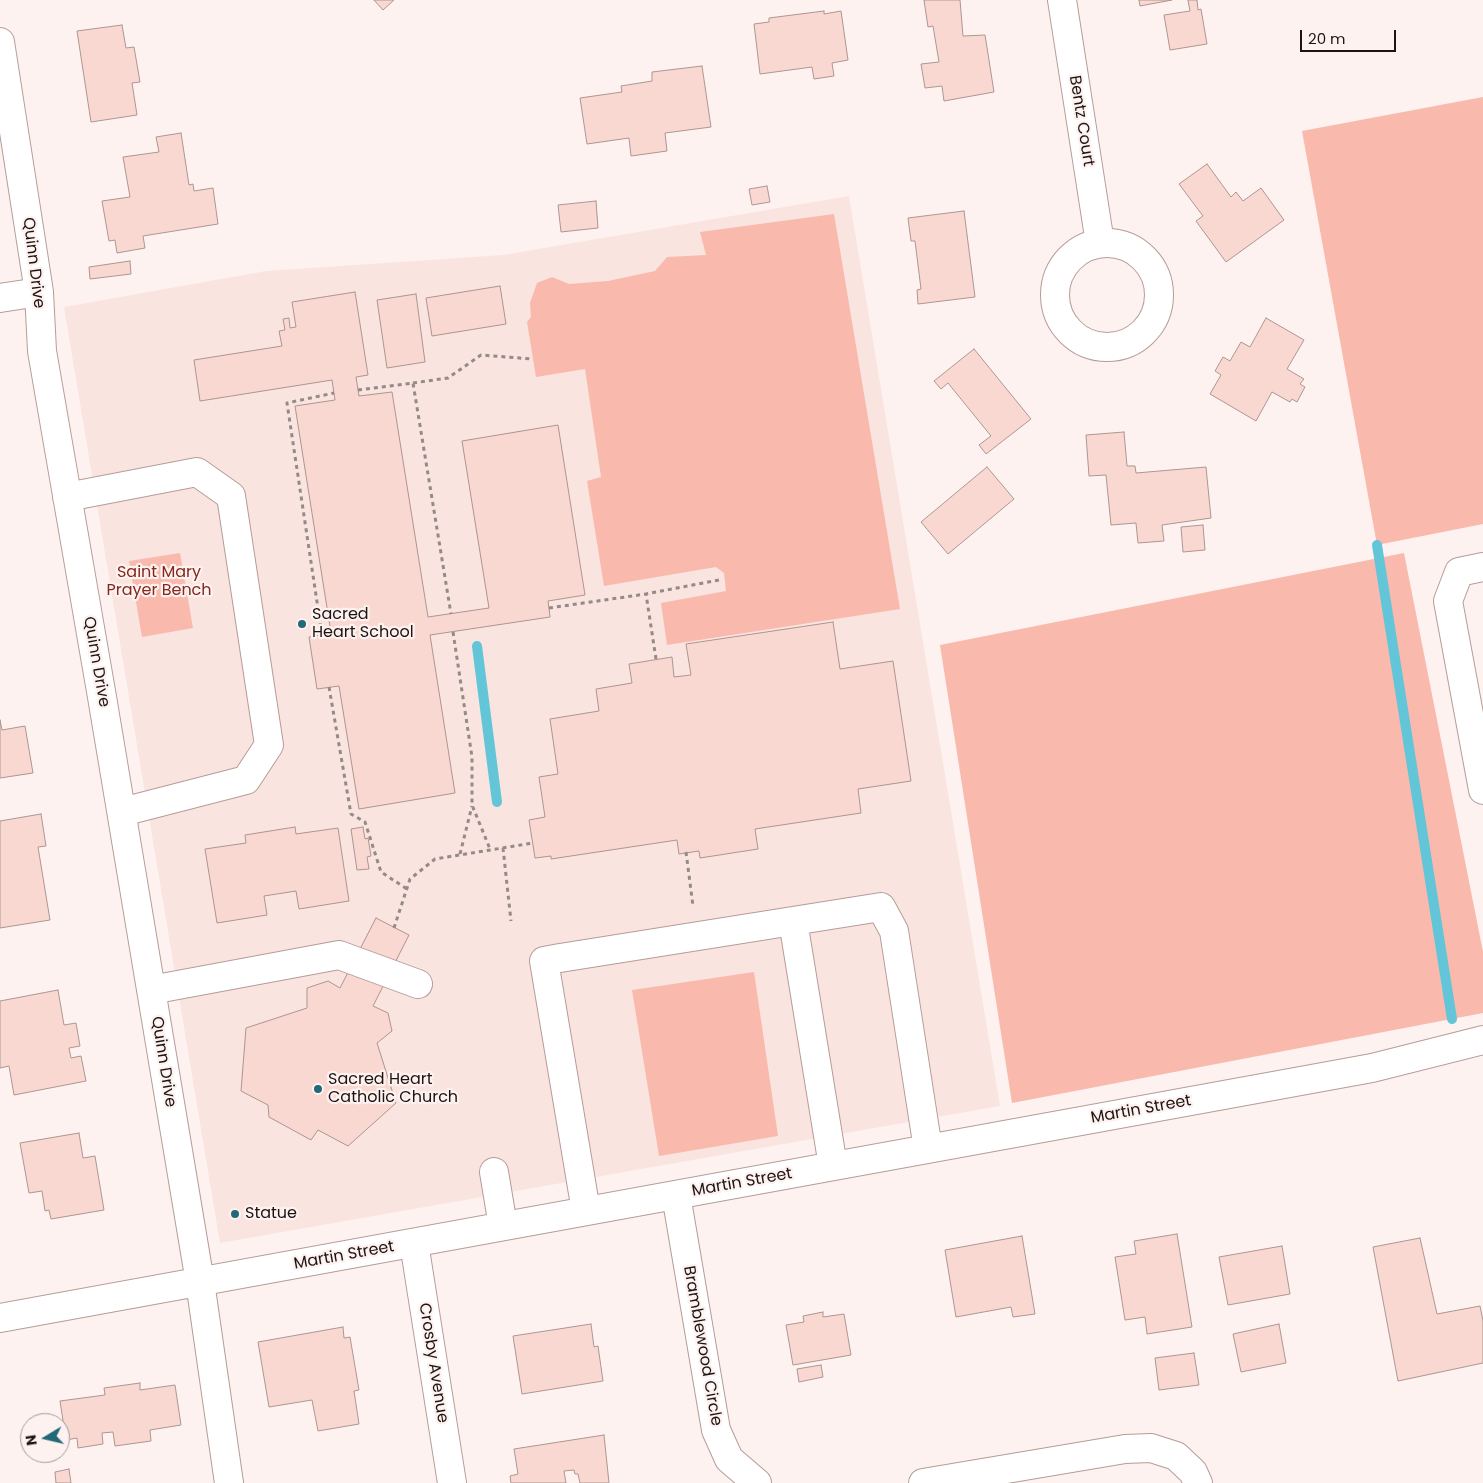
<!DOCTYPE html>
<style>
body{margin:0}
#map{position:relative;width:1483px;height:1483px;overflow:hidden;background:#fdf2f0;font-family:Poppins,sans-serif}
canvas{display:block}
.north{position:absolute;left:20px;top:1413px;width:50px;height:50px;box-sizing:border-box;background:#fdf2f0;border:1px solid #a39997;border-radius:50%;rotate:261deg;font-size:14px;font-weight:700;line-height:20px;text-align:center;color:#1d1412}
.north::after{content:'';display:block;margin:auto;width:18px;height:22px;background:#226a77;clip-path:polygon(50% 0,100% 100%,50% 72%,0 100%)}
.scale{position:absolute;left:1300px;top:30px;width:96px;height:22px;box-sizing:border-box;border:2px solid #1d1412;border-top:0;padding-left:6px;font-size:15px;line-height:18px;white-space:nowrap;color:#1d1412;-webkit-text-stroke:4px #fdf2f0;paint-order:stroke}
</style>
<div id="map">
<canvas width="1483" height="1483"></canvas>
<div class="north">N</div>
<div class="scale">20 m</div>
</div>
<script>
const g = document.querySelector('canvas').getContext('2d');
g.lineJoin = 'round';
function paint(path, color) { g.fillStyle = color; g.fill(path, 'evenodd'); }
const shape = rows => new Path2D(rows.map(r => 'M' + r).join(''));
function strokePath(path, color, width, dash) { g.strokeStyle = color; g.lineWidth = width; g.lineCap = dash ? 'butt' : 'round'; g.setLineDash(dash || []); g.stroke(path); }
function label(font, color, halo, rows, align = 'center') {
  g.font = font + ' Poppins,sans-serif'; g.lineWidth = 4.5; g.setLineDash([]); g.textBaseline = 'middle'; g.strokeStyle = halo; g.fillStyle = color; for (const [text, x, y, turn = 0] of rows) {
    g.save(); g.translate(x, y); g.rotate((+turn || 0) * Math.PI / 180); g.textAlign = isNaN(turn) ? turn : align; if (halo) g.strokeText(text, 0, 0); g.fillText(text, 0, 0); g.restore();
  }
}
paint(shape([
 [849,196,1000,1106,220,1243,64,307,266,271,503,255]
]), '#fae4e0');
paint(shape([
 [1483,97,1483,524,1377,545,1302,131],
 [834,214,900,609,667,645,661,603,726,591,724,573,716,567,604,586,587,481,601,477,585,369,536,377,527,322,531,317,530,303,537,283,552,277,569,284,608,281,655,271,667,257,706,255,700,232],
 [180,553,193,628,142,637,129,561],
 [1404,553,1483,952,1483,1013,1012,1103,940,645],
 [754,972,778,1136,659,1156,632,990]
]), '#f9b9ad');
strokePath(shape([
 [1377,545,1452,1019],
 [477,646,497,802]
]), '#62c5d8', 10);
const building = shape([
 [374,0,394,0,383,10,374,0],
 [924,0,960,0,963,36,985,35,994,92,944,101,942,86,925,88,921,64,939,62,933,26,928,27,924,0],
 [1139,0,1172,0,1140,6,1139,0],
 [1188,0,1197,0,1198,10,1201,9,1207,44,1170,50,1164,15,1190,11,1188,0],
 [824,11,824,14,841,11,848,60,832,63,834,76,814,79,812,67,760,74,754,24,769,22,769,18,824,11],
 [122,25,126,48,134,47,140,82,132,83,137,115,91,122,77,31,122,25],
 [702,66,711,127,665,133,667,151,631,156,629,138,587,144,580,98,622,92,621,86,652,81,652,72,702,66],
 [181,133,189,185,193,184,194,191,213,188,218,224,143,236,145,248,117,253,115,240,109,241,102,201,130,197,123,157,159,152,156,137,181,133],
 [1207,164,1231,197,1236,192,1243,201,1261,188,1284,220,1226,262,1196,221,1203,216,1179,184,1207,164],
 [767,186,770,202,752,205,749,189,767,186],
 [596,201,598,228,561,232,558,205,596,201],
 [964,211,975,297,918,304,917,290,921,289,915,241,911,241,908,218,964,211],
 [130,261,131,274,90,279,89,267,130,261],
 [500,286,506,324,432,336,426,298,500,286],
 [355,292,368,375,356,377,359,396,392,392,428,617,489,608,462,441,558,425,585,595,548,601,550,617,430,635,455,793,359,809,339,686,317,689,309,637,331,633,295,406,335,400,332,380,200,401,194,360,282,346,279,331,285,330,283,319,289,318,290,328,296,327,292,302,355,292],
 [416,294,425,362,387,368,377,300,416,294],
 [1266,318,1304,340,1287,369,1304,379,1300,384,1305,387,1297,402,1292,399,1290,402,1272,392,1256,421,1210,394,1221,375,1215,371,1223,357,1230,361,1241,342,1250,347,1266,318],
 [974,349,1031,419,986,454,979,445,991,436,948,383,941,389,934,381,974,349],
 [1124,432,1127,466,1135,466,1136,473,1206,467,1211,518,1162,525,1164,541,1138,543,1136,523,1111,525,1106,475,1089,476,1086,435,1124,432],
 [987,467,1014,499,948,554,921,522,987,467],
 [1203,525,1205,550,1183,552,1181,527,1203,525],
 [833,622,840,669,893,661,911,781,858,789,861,813,755,829,758,849,700,858,699,851,679,854,677,840,551,859,551,856,535,858,529,820,545,817,539,777,558,774,550,719,599,711,596,689,632,683,629,664,672,657,674,677,691,675,686,644,833,622],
 [0,720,2,730,25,726,33,773,0,778,0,720],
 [41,814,46,846,38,847,50,920,0,928,0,821,41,814],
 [295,827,296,834,338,828,349,901,299,909,296,891,264,896,267,915,217,923,205,849,246,843,245,835,295,827],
 [363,827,365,839,368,838,371,856,367,857,369,869,357,870,351,829,363,827],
 [376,918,409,935,373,1006,388,1013,392,1031,377,1043,396,1103,348,1146,318,1130,311,1140,269,1117,268,1105,241,1091,246,1028,307,1008,307,988,328,981,340,988,376,918],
 [58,990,64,1025,76,1023,80,1046,69,1048,71,1058,81,1056,86,1081,14,1095,9,1066,0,1068,0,1001,58,990],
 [79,1133,83,1158,95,1156,104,1210,51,1219,49,1210,45,1211,42,1191,29,1193,20,1143,79,1133],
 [1177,1234,1192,1327,1147,1334,1145,1317,1125,1320,1115,1257,1136,1254,1134,1241,1177,1234],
 [1022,1236,1035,1314,1013,1317,1011,1307,956,1317,945,1250,1022,1236],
 [1420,1238,1437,1314,1480,1306,1483,1321,1483,1363,1398,1381,1373,1247,1420,1238],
 [1282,1246,1290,1294,1228,1305,1219,1257,1282,1246],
 [823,1312,823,1317,844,1314,851,1355,793,1365,786,1325,804,1322,803,1316,823,1312],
 [591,1324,594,1347,598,1346,603,1381,522,1394,513,1336,591,1324],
 [1279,1324,1286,1363,1241,1372,1233,1334,1279,1324],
 [343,1327,344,1338,350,1337,359,1390,354,1391,359,1424,318,1431,312,1400,269,1407,258,1342,343,1327],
 [1194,1353,1199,1385,1159,1390,1155,1358,1194,1353],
 [821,1365,823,1377,799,1382,797,1369,821,1365],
 [140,1383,140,1390,175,1385,181,1425,150,1430,151,1441,115,1446,113,1432,102,1433,103,1444,78,1448,77,1438,66,1440,60,1401,105,1395,104,1388,140,1383],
 [604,1435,609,1483,580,1483,578,1474,575,1474,574,1470,564,1471,566,1483,511,1483,510,1476,518,1474,514,1449,604,1435],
 [69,1469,71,1483,56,1483,55,1472,69,1469]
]);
paint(building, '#f9d8d2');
strokePath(building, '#ae9590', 1);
const minor = shape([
 [1062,0,1100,243],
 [0,42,39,292,42,351,102,697,200,1282,229,1483],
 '1055 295a52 52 0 1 1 104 0a52 52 0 1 1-104 0Z',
 [0,298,39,292],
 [67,497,197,472,231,496,269,745,246,780,122,812],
 [1483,567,1459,572,1448,601,1483,790],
 [793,921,833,1166],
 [151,990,339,955,418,984],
 [494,1172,503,1226],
 [676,1195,716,1430,729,1459,757,1483],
 [586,1211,544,961,560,958,881,907,894,931,928,1149],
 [414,1243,452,1483],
 [0,1318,1372,1068,1483,1040],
 [923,1483,1125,1449,1151,1448,1176,1456,1193,1472,1198,1483]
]);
strokePath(minor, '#b69c98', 30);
strokePath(shape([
 [413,383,448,378,481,355,532,359],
 [358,390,413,383,451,614],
 [549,608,646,594],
 [453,632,472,757,472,805,490,849],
 [322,635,287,403,334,393],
 [656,659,646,594,719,580],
 [329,687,351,814,365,822,381,872,407,889],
 [503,848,511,921],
 [686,852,693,906],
 [460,854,472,806],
 [394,928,410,879,435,859,533,843]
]), '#948a88', 3, [4, 4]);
strokePath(minor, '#fff', 28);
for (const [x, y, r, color] of [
 [302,624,5,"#226a77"],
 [318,1089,5,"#226a77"],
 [235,1214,5,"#226a77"]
]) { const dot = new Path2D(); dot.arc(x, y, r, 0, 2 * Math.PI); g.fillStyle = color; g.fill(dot); strokePath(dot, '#fdf2f0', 2); }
label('16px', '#1d1412', '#fdf2f0', [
 ["Bentz Court",1081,121,81],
 ["Quinn Drive",33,263,83],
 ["Quinn Drive",96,662,80],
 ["Quinn Drive",163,1062,81],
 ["Martin Street",1141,1110,-10],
 ["Martin Street",742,1183,-10],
 ["Martin Street",344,1256,-10],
 ["Bramblewood Circle",702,1346,80],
 ["Crosby Avenue",433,1363,81]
]);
label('16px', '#82281d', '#fdf2f0', [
 ["Saint Mary",159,573],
 ["Prayer Bench",159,591]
]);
label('16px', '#1d1412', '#fdf2f0', [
 ["Sacred",312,615],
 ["Heart School",312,633],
 ["Sacred Heart",328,1080],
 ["Catholic Church",328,1098],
 ["Statue",245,1214]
], 'left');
</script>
